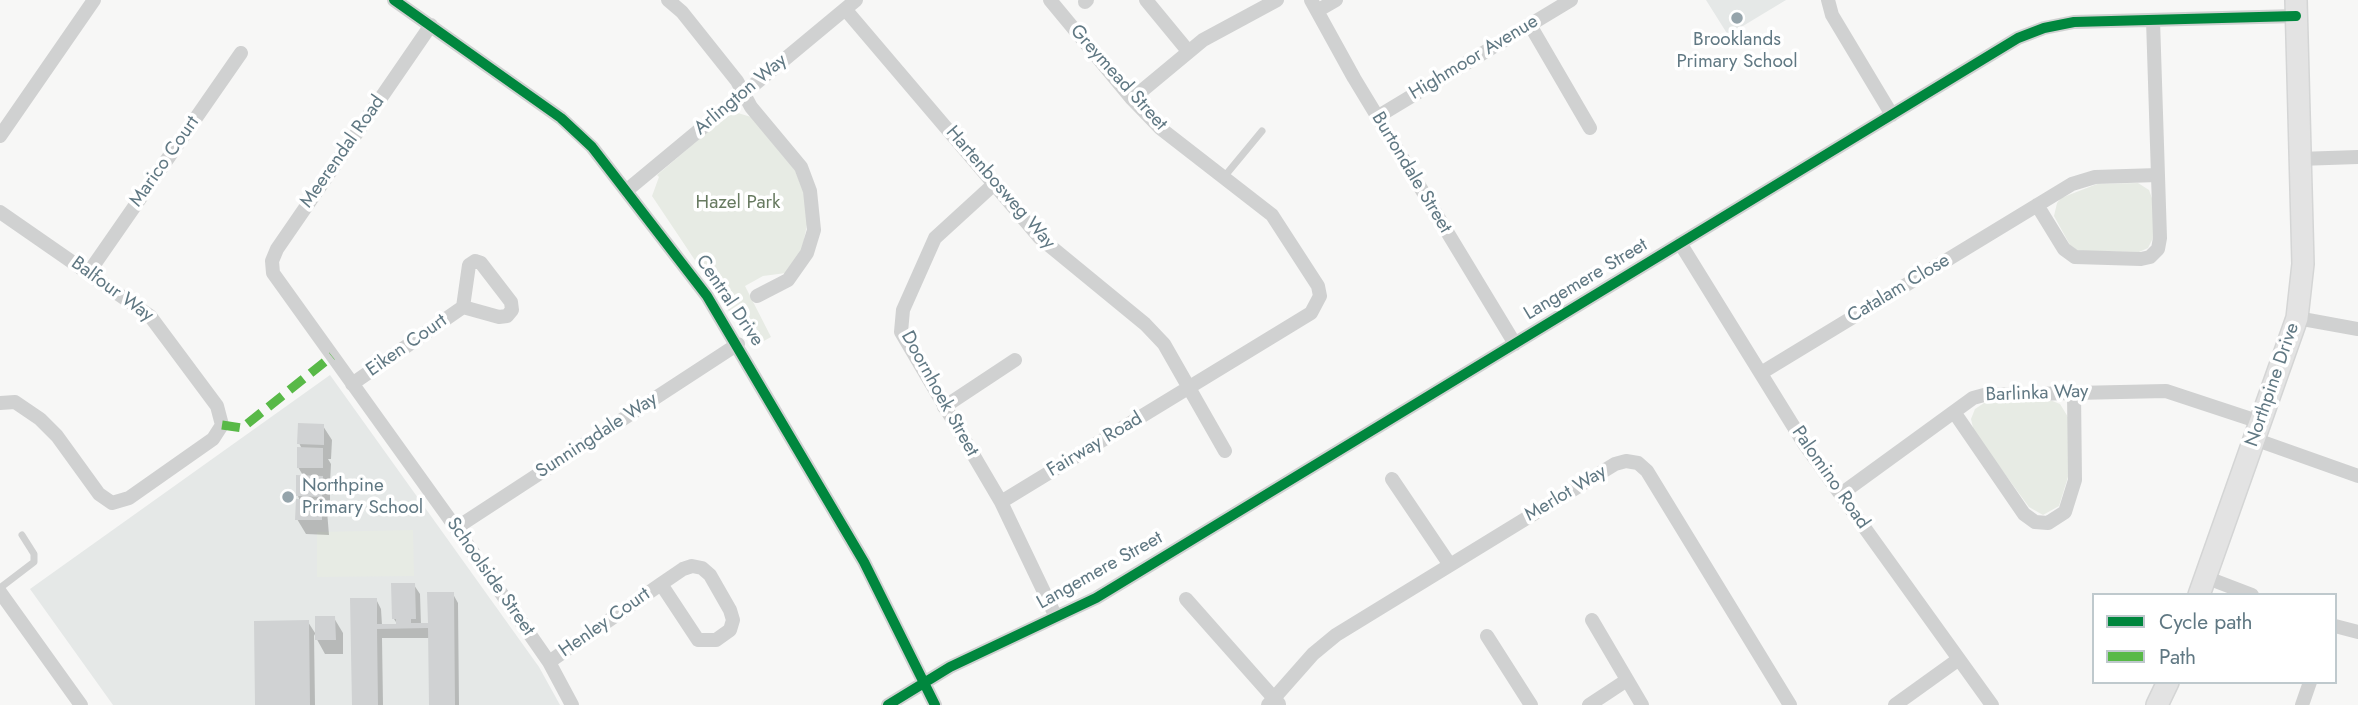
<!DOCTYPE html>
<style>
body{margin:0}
#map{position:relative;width:2358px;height:705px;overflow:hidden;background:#f7f7f6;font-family:Jost,sans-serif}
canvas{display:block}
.legend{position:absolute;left:2092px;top:593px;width:245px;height:91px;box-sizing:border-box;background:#fff;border:2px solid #bfc9cd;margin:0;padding:9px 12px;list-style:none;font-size:21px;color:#607883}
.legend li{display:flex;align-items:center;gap:14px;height:35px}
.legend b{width:35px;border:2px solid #bfc9cd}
</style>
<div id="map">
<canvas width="2358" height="705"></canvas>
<ul class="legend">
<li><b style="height:9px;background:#00873e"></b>Cycle path</li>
<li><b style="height:9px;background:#58b947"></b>Path</li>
</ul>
</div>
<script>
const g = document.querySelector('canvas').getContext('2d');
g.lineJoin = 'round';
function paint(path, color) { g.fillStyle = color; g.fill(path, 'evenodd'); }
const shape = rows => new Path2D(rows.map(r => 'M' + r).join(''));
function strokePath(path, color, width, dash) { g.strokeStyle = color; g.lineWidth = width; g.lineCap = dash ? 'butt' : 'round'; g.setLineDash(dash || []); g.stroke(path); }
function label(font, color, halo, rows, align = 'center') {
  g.font = font + ' Jost,sans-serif'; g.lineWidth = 7; g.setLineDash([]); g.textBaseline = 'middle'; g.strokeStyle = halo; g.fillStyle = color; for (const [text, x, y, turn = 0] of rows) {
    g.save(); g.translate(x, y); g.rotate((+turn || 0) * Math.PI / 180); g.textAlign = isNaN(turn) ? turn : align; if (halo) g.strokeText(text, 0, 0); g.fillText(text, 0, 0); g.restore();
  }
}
paint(shape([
 [1706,0,1786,0,1728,35],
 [330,375,539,667,560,705,113,705,30,589]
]), '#e5e8e7');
paint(shape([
 [738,113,751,117,795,170,805,196,807,225,802,249,786,273,763,276,745,286,771,337,753,347,652,196,659,177,657,175,725,117],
 [2138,183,2149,190,2153,201,2154,236,2148,248,2139,252,2078,251,2070,245,2054,216,2057,203,2061,198,2097,184],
 [2050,400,2060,404,2068,417,2069,474,2059,506,2043,515,2029,507,1974,432,1971,419,1975,409,1984,403],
 [413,530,414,576,317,577,317,532]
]), '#e7ebe4');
paint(shape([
 [323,426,332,440,331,459,328,459,331,464,330,483,324,483,330,493,330,511,327,511,329,535,306,534,297,519,300,501,298,496,304,477,298,467,302,449,299,443],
 [414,585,420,594,421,625,429,625,453,594,458,603,459,705,430,705,430,638,382,638,383,705,354,705,376,599,381,609,382,625,398,625,394,619],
 [334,618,343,633,343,654,325,654,314,634,315,705,257,705,308,622,317,636]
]), '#0003');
paint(shape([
 [298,423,324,424,324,445,297,444],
 [297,447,323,448,323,468,297,468],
 [296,475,323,476,322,497,296,496],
 [296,499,322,500,322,520,295,520],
 [391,583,415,583,416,619,411,619,411,623,428,623,427,592,454,592,455,705,429,705,428,628,377,629,378,705,352,705,350,598,377,598,377,624,396,624,396,619,392,619],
 [315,616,335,616,336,640,315,640],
 [309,620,310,705,255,705,254,621]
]), '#d0d2d3');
const secondary = shape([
 [2199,595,2297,318,2303,264,2296,0],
 [2157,705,2168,682]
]);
strokePath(secondary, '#d4d5d5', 24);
strokePath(shape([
 [1224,177,1262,131],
 [0,588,34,562,34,554,22,535]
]), '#d0d1d1', 7);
strokePath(shape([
 [394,0,561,118,592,147,707,296,864,562,935,705],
 [668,0,682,12,737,81,751,107,801,167,810,191,814,230,807,253,788,280,757,296],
 [1146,0,1188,51],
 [1311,0,1354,78,1515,344],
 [1828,0,1832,15,1892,115],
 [1085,2,1087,0],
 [845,9,1039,237,1145,324,1164,344,1225,451],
 [1317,11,1336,0],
 [431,25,277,249,272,261,273,273,456,528,549,662,572,705],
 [1530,25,1590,128],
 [1132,99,1203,40,1277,0],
 [1377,117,1571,0],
 [0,136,94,0],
 [2299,159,2358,157],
 [993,185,935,238,903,310,901,332,1001,502,1056,617],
 [626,191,856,0],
 [2037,205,2064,249,2075,257,2141,259,2150,257,2158,249,2160,238,2153,20],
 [0,212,150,316,217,406,222,425,213,439,129,498,112,503,99,494,57,436,40,419,15,402,0,403],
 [1680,243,1805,445,1992,705],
 [89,272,241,53],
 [2297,318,2358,329],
 [1761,373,2072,184,2095,177,2158,175],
 [352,384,463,307,469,265,475,261,481,263,511,302,512,310,507,316,499,317,463,307],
 [944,407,1015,360],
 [1954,412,2024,514,2035,522,2048,523,2065,512,2075,480,2074,392],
 [2254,439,2358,476],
 [1392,479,1450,565],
 [1841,494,1973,398,1984,395,2166,391,2260,422],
 [1001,502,1311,313,1320,296,1318,286,1272,215,1160,128,1132,99,1050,0],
 [456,528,738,344],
 [2205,577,2252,595],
 [0,592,81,705],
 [1186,599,1279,704],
 [1592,620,1642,705],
 [2335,626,2358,632],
 [1487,636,1531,705],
 [549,662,661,584,683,569,692,566,702,568,710,575,730,610,733,620,730,630,716,640,698,640,661,584],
 [888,705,950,667,1096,598,2018,38,2044,28,2074,22,2296,16],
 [1268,705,1313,654,1336,635,1615,464,1626,461,1638,463,1647,471,1790,705],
 [1589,705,1627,680],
 [1895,705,1959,659],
 [2302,705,2310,682]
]), '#d0d1d1', 14);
strokePath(secondary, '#e3e3e3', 21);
strokePath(shape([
 [222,425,242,428,332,356]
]), '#58b947', 9, [18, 9]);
strokePath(shape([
 [394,0,561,118,592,147,707,296,864,562,935,705],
 [888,705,950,667,1096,598,2018,38,2044,28,2074,22,2296,16]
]), '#00873e', 10);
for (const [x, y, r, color] of [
 [1737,18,7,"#95a4ab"],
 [288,497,7,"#95a4ab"]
]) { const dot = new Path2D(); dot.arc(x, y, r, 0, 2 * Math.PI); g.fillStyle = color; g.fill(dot); strokePath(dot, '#fff', 2.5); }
label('19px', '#607883', '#fff', [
 ["Brooklands",1737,40],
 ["Primary School",1737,62],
 ["Northpine",302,486,"left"],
 ["Primary School",302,508,"left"]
]);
label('19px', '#607883', '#fff', [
 ["Highmoor Avenue",1474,58,-31],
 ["Greymead Street",1118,78,48],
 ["Arlington Way",741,95,-40],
 ["Meerendal Road",343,152,-55],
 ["Marico Court",165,162,-55],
 ["Burtondale Street",1411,173,59],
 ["Hartenbosweg Way",1000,188,49],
 ["Langemere Street",1586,280,-31],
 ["Catalam Close",1899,289,-31],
 ["Balfour Way",112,290,36],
 ["Central Drive",729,301,56],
 ["Eiken Court",407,346,-35],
 ["Northpine Drive",2273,385,-71],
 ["Doornhoek Street",939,394,61],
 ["Barlinka Way",2037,394,-2],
 ["Sunningdale Way",597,436,-33],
 ["Fairway Road",1095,445,-31],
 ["Palomino Road",1830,478,55],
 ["Merlot Way",1566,494,-31],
 ["Langemere Street",1100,571,-29],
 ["Schoolside Street",490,577,55],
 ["Henley Court",605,623,-35]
]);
label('19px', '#677a60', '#fff', [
 ["Hazel Park",738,203]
]);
</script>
